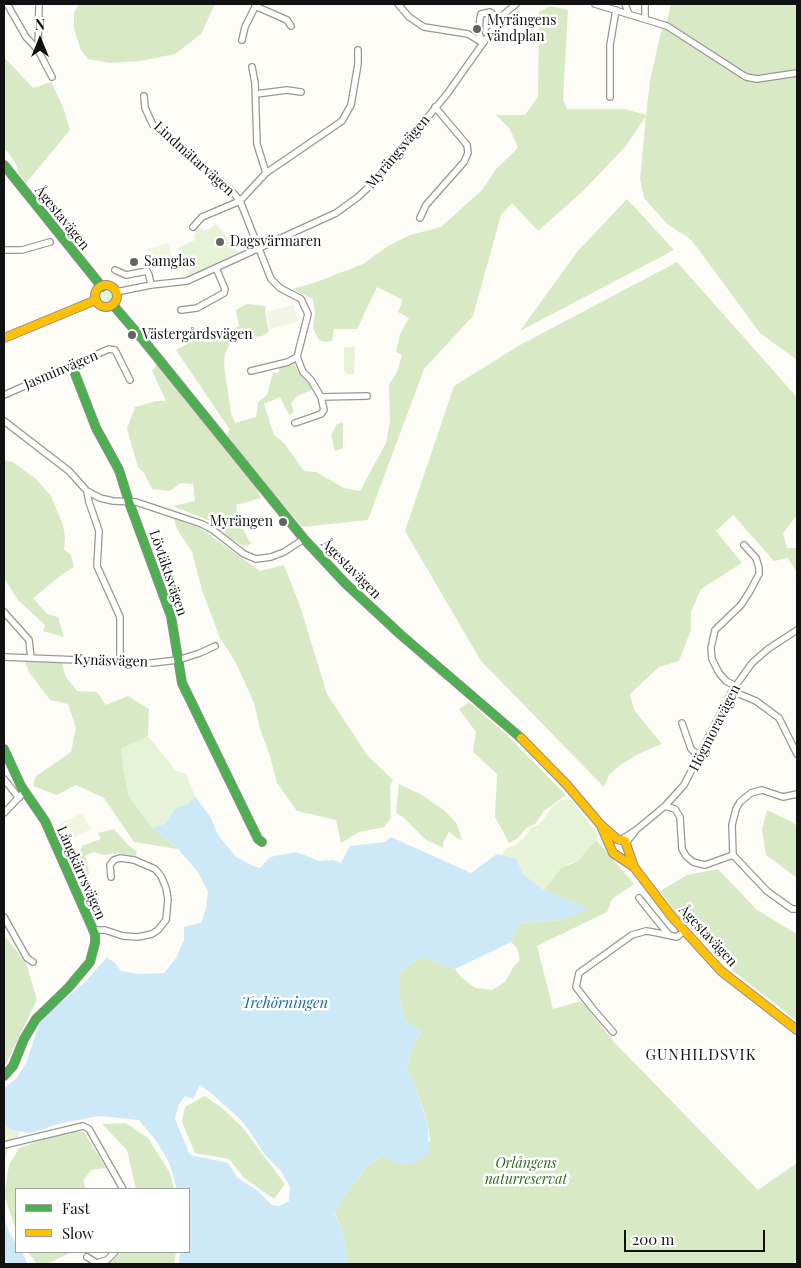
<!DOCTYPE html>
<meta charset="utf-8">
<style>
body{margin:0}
#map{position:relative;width:801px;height:1268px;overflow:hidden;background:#fdfcf7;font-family:"Playfair Display",serif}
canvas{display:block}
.frame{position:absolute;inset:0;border:5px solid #111;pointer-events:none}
.legend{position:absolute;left:15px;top:1188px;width:175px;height:65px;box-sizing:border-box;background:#fff;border:1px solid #a0a0a0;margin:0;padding:6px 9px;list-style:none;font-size:15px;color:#111}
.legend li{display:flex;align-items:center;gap:10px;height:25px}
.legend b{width:25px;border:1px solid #a0a0a0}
.north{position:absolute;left:15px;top:15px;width:50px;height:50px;-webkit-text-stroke:4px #fff;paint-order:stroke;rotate:0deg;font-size:14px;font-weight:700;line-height:20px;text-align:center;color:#111}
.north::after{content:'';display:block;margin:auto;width:18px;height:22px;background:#111;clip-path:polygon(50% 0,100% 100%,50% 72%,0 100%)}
.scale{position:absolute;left:624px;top:1230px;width:141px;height:22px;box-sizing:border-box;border:2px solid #111;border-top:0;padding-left:6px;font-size:15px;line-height:18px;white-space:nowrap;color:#111;-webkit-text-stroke:4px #fff;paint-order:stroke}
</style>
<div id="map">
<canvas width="801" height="1268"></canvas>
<div class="frame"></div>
<ul class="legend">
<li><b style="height:6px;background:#4caf50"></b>Fast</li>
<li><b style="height:6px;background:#ffc107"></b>Slow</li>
</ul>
<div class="north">N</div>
<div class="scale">200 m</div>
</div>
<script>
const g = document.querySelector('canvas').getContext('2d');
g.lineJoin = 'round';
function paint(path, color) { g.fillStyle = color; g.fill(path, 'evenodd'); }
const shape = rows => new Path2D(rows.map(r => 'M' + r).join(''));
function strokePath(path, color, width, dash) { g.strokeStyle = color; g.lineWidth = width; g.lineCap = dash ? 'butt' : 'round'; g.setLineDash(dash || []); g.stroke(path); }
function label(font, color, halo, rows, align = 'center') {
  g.font = font + ' "Playfair Display",serif'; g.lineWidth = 5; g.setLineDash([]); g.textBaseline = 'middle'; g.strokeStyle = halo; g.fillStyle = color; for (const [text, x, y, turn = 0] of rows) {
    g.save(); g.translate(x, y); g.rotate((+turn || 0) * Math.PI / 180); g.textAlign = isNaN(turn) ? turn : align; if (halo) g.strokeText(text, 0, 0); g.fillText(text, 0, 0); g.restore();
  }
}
paint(shape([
 [216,224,238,251,237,253,189,277,178,248,195,240,194,236,197,230,201,228,207,230],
 '100 295a7 7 0 1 1 14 0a7 7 0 1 1-14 0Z',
 [344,347,355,347,354,374,346,374,344,371],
 [148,736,176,771,186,774,195,796,188,804,180,806,174,810,166,823,152,828,129,796,124,773,121,749],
 [563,799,572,801,597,833,597,841,589,847,578,861,570,863,561,868,544,890,523,874,516,858,502,855,506,848,514,846,524,838,531,828,540,824,552,807],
 [4,1123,11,1130,21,1132,9,1149,4,1160]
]), '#e7f3d7');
paint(shape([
 [79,4,215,4,201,34,175,54,140,61,110,63,88,59,81,50,74,29,74,13],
 [671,4,797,4,797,360,760,333,696,246,688,237,668,225,644,198,640,179,646,116,625,147,583,191,538,231,512,203,501,215,473,316,424,369,368,520,302,527,247,462,227,435,230,430,176,350,196,339,207,342,239,326,236,310,247,304,266,306,265,311,269,332,262,336,241,338,230,344,225,353,224,365,231,413,235,423,256,417,258,402,267,395,273,373,279,372,279,367,294,363,298,372,308,382,312,390,297,396,291,404,294,412,289,415,280,397,264,404,274,435,284,443,304,471,316,472,344,488,360,491,386,443,390,421,389,385,397,372,402,355,396,352,400,334,409,318,398,312,403,300,377,287,357,329,334,329,332,341,325,342,319,340,313,328,315,313,313,299,292,289,314,283,363,264,388,246,410,235,441,227,482,190,496,169,518,148,510,129,496,115,525,115,538,97,539,12,550,6,568,10,563,99,567,109,625,109,646,115,650,81,661,32,668,17],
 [4,57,33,88,51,82,63,107,70,130,26,183,19,174,16,164,7,151,4,149],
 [627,199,674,250,520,331,577,252],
 [677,262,795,395,797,400,797,515,783,533,787,548,797,548,797,573,788,558,774,561,733,515,716,531,742,563,701,589,691,612,691,630,679,661,659,667,630,694,634,710,662,744,638,754,619,766,609,775,604,787,481,661,405,531,454,386,520,345],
 [158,364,256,486,261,498,236,505,238,520,251,544,243,546,230,538,215,523,173,506,195,501,193,484,181,483,170,491,152,489,144,473,138,467,127,429,135,407,156,401,166,401,152,370],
 [343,422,343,448,335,451,331,435,337,424],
 [4,460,13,462,36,479,51,496,63,525,65,537,64,549,71,555,74,567,60,576,33,598,47,614,58,617,64,637,43,631,45,625,18,600,4,578],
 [174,519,200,528,260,571,284,565,300,606,327,694,367,755,393,780,390,786,391,818,384,827,359,832,341,843,336,820,297,811,277,783,270,756,260,729,254,703,236,663,220,638,202,590,192,552,177,529],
 [25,662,62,663,66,677,77,691,97,692,106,705,128,696,149,709,148,736,121,749,124,773,129,796,152,828,178,849,134,842,104,798,76,785,57,795,33,786,35,777,71,752,76,728,68,704,50,700,29,672],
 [469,702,506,734,566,795,544,811,535,824,526,828,518,838,509,843,495,817,497,774,473,752,476,732,459,709],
 [399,784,422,795,444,810,457,824,462,840,457,838,449,832,443,842,443,848,426,840,403,817,396,813],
 [767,810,794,823,797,827,797,878,766,855,762,829],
 [114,829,127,844,137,852,136,856,117,853,104,855,94,852,85,856,89,873,85,877,76,878,69,862,78,856,82,846,101,839,98,833],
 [597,841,634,884,612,899,607,912,537,946,553,1009,581,1001,614,1042,758,1190,797,1163,797,1257,794,1264,348,1264,342,1229,334,1212,343,1197,366,1168,381,1156,430,1141,428,1125,422,1106,415,1086,407,1069,412,1049,421,1032,408,1023,403,1016,399,990,399,974,409,965,422,957,455,969,461,977,475,988,492,990,505,982,514,966,520,960,517,948,511,942,519,923,560,920,589,909,544,890,561,868,578,861,589,847],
 [718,869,757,910,797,934,797,1021,728,967,684,921,680,920,660,891,687,875],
 [4,935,26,963,37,1000,6,1064,4,1066],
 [205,1096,222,1108,242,1127,285,1184,274,1199,244,1178,229,1159,195,1153,182,1122,185,1107],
 [126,1123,148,1138,170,1173,174,1189,136,1189,127,1150,102,1124],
 [69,1131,84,1132,106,1168,91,1170,83,1181,86,1189,16,1189,16,1230,4,1195,9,1165,19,1148],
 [28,1252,77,1252,68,1254,47,1264,37,1264],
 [122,1252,176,1252,174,1264,105,1264,108,1264]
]), '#d8eac5');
paint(shape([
 [168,243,172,258,150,264,146,249],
 [294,305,298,322,270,329,266,312],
 [82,813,91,829,66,841,58,825]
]), '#f0f6e1');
paint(shape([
 [195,796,211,818,218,835,236,857,251,865,260,868,270,857,296,852,320,861,333,860,341,863,350,846,385,842,391,837,471,873,497,854,516,858,523,874,544,890,590,909,560,920,519,923,511,942,455,969,422,957,409,965,399,974,399,990,403,1016,408,1023,421,1032,412,1049,407,1069,415,1086,428,1126,429,1153,413,1163,399,1164,381,1156,366,1168,343,1197,334,1213,342,1229,348,1264,179,1264,180,1252,189,1252,189,1189,177,1189,169,1162,157,1142,139,1120,99,1116,62,1123,30,1133,11,1130,4,1123,4,1088,16,1079,26,1063,40,1022,55,1006,69,996,87,980,107,957,115,963,121,971,138,974,164,973,176,958,184,940,184,927,201,923,206,909,208,891,197,871,178,849,152,828,166,823,174,810,180,806,188,804],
 [200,1085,211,1093,239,1118,249,1130,265,1155,281,1171,290,1187,289,1201,279,1206,272,1205,258,1191,237,1177,228,1163,190,1155,175,1119,178,1106,185,1096,193,1099],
 [4,1218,9,1232,16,1244,16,1252,22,1252,28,1264,4,1264]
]), '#cde8f7');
const street = shape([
 [7,4,26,37,38,50,52,77],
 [398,4,409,17,424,27,468,34,483,43],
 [595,4,667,26,746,77,757,79,797,73],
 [625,4,629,14],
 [255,6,287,20,291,26],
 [645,19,645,4],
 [242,40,245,27,256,5],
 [483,43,479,34,480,18,481,14,490,12,500,19],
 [38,50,39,4],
 [252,67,255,83,257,144,266,173],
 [256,94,287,90,301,92],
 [144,96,145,108,153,125,230,189,240,201,271,279,280,288,301,299,308,314,297,357,303,372,311,380,321,397,367,396],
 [610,97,610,45,616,10],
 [420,218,426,205,464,162,468,153,467,145,435,107],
 [193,227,202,217,240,201,266,173,342,121,351,105,358,64,358,50],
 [4,250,22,250,50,242],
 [115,270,126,275,147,271,149,275,151,285],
 [116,292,151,285,187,281,336,213,358,197,373,183,447,94,503,15,516,4],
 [181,310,197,308,224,293,225,289,216,268],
 [251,371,288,362,297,357],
 [4,395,109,349,115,350,130,380],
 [4,421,69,471,87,491,100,498,113,501,136,502,202,524,213,530,244,554,256,559,271,557,284,552,304,539],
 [295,423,321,414,324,410,321,397],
 [87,491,89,502,99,531,97,566,120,617,120,662],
 [4,612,29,640,31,658],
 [4,657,152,663,178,660,200,653,215,646],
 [735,686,726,681,719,673,712,659,711,648,715,630,741,605,750,591,759,574,759,568,756,558,744,545],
 [732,691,756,701,779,718,797,754],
 [682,723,691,749,699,756],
 [4,779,19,798],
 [797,794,783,797,762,790,751,793,740,802,736,809,732,825,733,855,767,891,792,909,797,909],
 [665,806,675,809,680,817,682,849,686,856,693,862,705,865,733,855],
 [4,813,24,792],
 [636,830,665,806,684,785,732,691,752,663,768,649,797,630],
 [622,839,636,830,626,843],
 [639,898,669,935],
 [4,917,27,958,33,962],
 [92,930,105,930,123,936,138,937,152,934,158,930,166,920,168,899,166,888,161,876,155,869,134,860,120,858,114,860,110,865,111,877],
 [613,1032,593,1009,576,987,579,973,632,935,646,931,653,932,677,937,684,931],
 [4,1145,83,1126,89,1129,123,1189],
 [87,1257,97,1263,107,1260,115,1252]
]);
const fast = shape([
 [4,165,102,287],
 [113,305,144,341,304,539,345,583,401,635,521,738],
 [72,366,96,428,119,470,129,502,171,616,182,683,258,839,262,842],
 [4,749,21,786,45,821,95,934,95,943,90,962,69,987,36,1019,24,1039,13,1066,4,1076]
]);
const slow = shape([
 '95 296a11 11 0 1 1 22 0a11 11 0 1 1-22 0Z',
 [4,338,96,300],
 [521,738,567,785,600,824,617,839,625,841,634,867],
 [602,828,613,853,634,867,672,917,721,971,797,1030]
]);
strokePath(street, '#979795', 8);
strokePath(fast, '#8e8d8b', 10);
strokePath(slow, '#8e8d8b', 10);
strokePath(street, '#fffffe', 5.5);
strokePath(fast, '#4caf50', 8);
strokePath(slow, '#ffc107', 8);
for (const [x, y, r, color] of [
 [477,29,5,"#646362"],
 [220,242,5,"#646362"],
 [134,262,5,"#646362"],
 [132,335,5,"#646362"],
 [283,522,5,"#646362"]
]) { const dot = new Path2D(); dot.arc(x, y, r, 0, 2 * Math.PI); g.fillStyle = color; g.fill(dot); strokePath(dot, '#fff', 2); }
label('14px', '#111', '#fff', [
 ["Myrängens",487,21],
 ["vändplan",487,37],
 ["Dagsvärmaren",230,242],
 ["Samglas",144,262],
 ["Västergårdsvägen",142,335],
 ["Myrängen",273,522,"right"]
], 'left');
label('14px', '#111', '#fff', [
 ["Myrängsvägen",398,152,-50],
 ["Lindmätarvägen",194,159,42],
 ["Ågestavägen",62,218,51],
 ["Jasminvägen",61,370,-23],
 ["Ågestavägen",351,569,45],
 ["Lövtäktsvägen",168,573,71],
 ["Kynäsvägen",111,661,2],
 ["Högmoravägen",715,728,-63],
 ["Långkärrsvägen",81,873,66],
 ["Ågestavägen",708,936,47]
]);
label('italic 14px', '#2f6b1f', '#fff', [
 ["Orlångens",526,1164],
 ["naturreservat",526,1180]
]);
label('italic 15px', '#1768a6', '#fff', [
 ["Trehörningen",285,1003]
]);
g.letterSpacing = '1px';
label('15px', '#111', '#fff', [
 ["GUNHILDSVIK",701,1055]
]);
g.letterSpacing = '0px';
</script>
